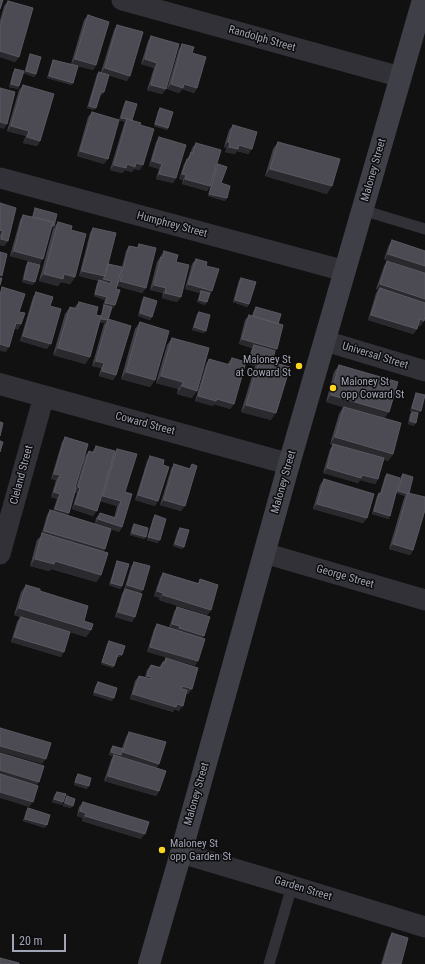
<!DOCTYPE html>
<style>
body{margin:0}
#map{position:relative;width:425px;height:964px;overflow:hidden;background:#111112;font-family:"Roboto Condensed",sans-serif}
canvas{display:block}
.scale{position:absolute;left:12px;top:934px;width:54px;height:18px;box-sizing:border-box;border:2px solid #a1a4b4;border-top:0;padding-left:5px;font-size:12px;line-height:14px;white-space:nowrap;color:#a1a4b4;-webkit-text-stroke:3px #0c0c0d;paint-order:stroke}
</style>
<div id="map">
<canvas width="425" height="964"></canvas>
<div class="scale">20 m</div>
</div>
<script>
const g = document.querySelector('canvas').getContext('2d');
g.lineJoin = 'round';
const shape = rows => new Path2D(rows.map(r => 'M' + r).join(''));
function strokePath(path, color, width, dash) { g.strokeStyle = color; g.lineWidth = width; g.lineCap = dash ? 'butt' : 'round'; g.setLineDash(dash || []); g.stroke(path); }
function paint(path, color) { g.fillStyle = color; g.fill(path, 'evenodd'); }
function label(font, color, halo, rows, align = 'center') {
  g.font = font + ' "Roboto Condensed",sans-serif'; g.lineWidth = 3; g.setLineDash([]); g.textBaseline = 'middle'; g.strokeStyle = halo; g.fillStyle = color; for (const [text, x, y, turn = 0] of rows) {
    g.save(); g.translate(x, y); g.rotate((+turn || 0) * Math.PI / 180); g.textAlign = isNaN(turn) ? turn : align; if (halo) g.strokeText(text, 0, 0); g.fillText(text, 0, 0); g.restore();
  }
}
strokePath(shape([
 [362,210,425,229],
 [269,964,292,886]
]), '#313137', 11);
strokePath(shape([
 [122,0,401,77],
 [0,178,345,271],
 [325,341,425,371],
 [264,553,425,600],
 [0,554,44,396],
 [181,853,292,886,425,927]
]), '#313137', 21);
strokePath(shape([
 [0,384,289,464]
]), '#313137', 22);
strokePath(shape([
 [149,964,181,853,289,464,423,0]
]), '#3f4047', 22);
paint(shape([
 [8,1,19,57,15,62,0,57,0,20,4,6],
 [88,15,96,65,93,70,78,66,73,83,71,85,47,78,52,62,53,60,71,64,84,20],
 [117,25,127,81,108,75,104,92,102,95,100,94,94,110,87,108,97,74,99,72,101,72,114,30],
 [151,36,166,89,162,94,147,90,154,68,141,64,148,41],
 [182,44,192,53,197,88,194,93,182,89,179,93,167,89,179,49],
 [30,54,36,74,34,77,24,73,29,56],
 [15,69,19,86,18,89,9,87,13,72],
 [23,85,40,141,37,146,23,143,26,136,7,131,19,90],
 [126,101,132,120,140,125,140,170,134,169,132,172,125,170,122,173,110,170,124,124,125,122,119,120,124,104],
 [160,108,168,128,167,130,154,126,158,111],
 [92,112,104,164,77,156,88,117],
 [233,125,252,149,248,154,237,151,235,154,225,152,227,148,224,147,229,130],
 [159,137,176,178,173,183,156,179,159,169,149,166,156,142],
 [278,142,327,194,265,176,273,149],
 [196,143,216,167,218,164,225,201,208,196,214,174,210,186,207,191,182,184,183,180,179,179,184,164,191,152,192,148],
 [0,203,8,241,4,246,0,245],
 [35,208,54,226,52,228,51,228,40,264,10,256,20,220,23,215,32,217],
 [58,222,71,230,75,277,70,284,61,282,58,286,39,281,53,229],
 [93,228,108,264,122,267,126,251,129,246,137,247,139,244,146,288,142,293,117,286,116,289,115,305,113,308,112,307,108,319,116,375,113,380,99,376,101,368,92,366,104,324,106,323,100,322,90,357,85,364,53,355,65,314,70,307,74,308,79,302,96,315,101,316,103,308,104,305,103,305,105,300,94,296,97,283,99,281,79,276,90,233],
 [392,240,425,251,425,272,384,259,389,245],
 [164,251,176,262,181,297,177,302,162,298,163,293,150,290,157,262],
 [196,259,206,266,205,305,197,302,200,293,185,289,192,264],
 [387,261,424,321,420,326,418,325,417,329,413,334,368,320,376,293,378,290,376,289,384,266],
 [28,262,33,285,22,282,26,265],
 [241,278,249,304,247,307,233,302,239,280],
 [36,292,50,306,47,349,20,341,33,297],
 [144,297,152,317,150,320,138,316,142,300],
 [256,307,278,324,275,351,272,362,271,420,241,412,255,366,247,364,252,348,239,344,245,320,249,315,252,316,254,310],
 [199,312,204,333,192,330,197,314],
 [140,322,155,380,150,387,121,379,135,329],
 [172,338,192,398,177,394,178,389,156,383,167,345],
 [232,358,234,404,230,409,214,404,213,406,195,401,206,364,209,359,228,365,228,363],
 [339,365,385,418,393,454,388,461,384,459,378,479,375,484,360,480,358,483,323,473,330,449,333,445,330,444,339,414,343,407,326,402,334,372],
 [416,393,419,413,410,411,415,395],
 [412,412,414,426,408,424,410,414],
 [65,437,75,488,76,488,85,456,89,451,92,452,96,446,114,453,117,449,125,492,122,527,119,532,111,529,105,549,103,552,101,575,96,582,51,569,49,571,30,566,37,540,41,536,47,515,50,510,53,511,57,499,51,497,56,480,51,479,62,442],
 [75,492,77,493,72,509,93,516,100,501,117,506,114,518,100,513,96,518,95,524,67,515,69,513],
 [150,456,155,506,135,500,147,461],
 [174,464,189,469,192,464,181,511,160,505,171,469],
 [387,474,389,519,372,514,377,496,379,493,380,493,385,476],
 [403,474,409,493,413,550,410,555,389,549,404,498,405,496,396,493,401,476],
 [324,479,367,518,363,523,313,509,320,485],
 [155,515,158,543,147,540,153,518],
 [134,524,146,537,144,539,130,535,132,527],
 [180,528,184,547,182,549,173,546,178,530],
 [117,561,122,586,120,589,109,585,116,563],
 [134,562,143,590,140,593,132,622,115,617,122,594,124,590,131,567],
 [163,573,198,583,200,579,211,610,207,615,159,600,160,598,154,596,160,578],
 [26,585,40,591,84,621,91,630,86,637,70,632,61,657,11,642,17,622,20,617,14,615,21,592],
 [177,607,210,617,147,652,154,629,157,624,169,628,174,612],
 [109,641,120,657,117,657,113,668,101,664,107,644],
 [166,658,192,689,188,694,186,694,179,711,174,709,173,712,130,699,135,681,139,676,145,677,147,670,151,665,159,667],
 [98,682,112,701,93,695,96,685],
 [129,732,159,764,156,768,159,791,156,796,104,781,111,760,113,756,109,755,111,748,113,746,122,748,126,737],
 [78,774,87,789,74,785,76,777],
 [57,792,62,805,52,802,55,794],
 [67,796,71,808,63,806,65,799],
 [83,802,141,839,82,821,83,818,77,816,79,807],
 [28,808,45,828,23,821,26,811],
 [392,933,401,964,381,964,389,938]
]), '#414047');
paint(shape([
 [0,51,19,57,15,62,0,57],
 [75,59,96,65,93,70,71,64],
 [145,59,157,63,154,68,141,64],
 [105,68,130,76,127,81,101,73],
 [26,71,36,74,34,77,24,73],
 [49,76,73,83,71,85,47,78],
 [11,84,19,86,18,89,9,87],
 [171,84,184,84,197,88,194,93,182,89,179,93,167,89],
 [151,85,166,89,162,94,147,90],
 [101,92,104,92,102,95,99,94],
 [89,106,96,108,94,110,87,108],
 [121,118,126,119,125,122,119,120],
 [0,122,7,124,4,129,0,128],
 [155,124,168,128,167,130,154,126],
 [11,126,29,131,26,136,7,131],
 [27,137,40,141,37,146,23,143],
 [228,142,230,143,227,148,224,147],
 [239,145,252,149,248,154,237,151,235,154,225,152,229,147],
 [80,151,108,159,104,164,77,156],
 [152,161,162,164,159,169,149,166],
 [136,163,143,165,140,170,134,169,132,172,125,170,122,173,110,170,114,165,127,164],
 [270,169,332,186,327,194,265,176],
 [159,174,176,178,173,183,156,179],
 [182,174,186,175,183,180,179,179],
 [185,179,210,186,207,191,182,184],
 [209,194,227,198,225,201,208,196],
 [0,230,3,231,0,235],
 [1,239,8,241,4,246,0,245,0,240],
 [14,251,43,259,40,264,10,256],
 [388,254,425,266,425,272,384,259],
 [82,271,105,276,111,281,110,284,79,276],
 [44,274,64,274,75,277,70,284,61,282,58,286,39,281],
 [24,279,35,282,33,285,22,282],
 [120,281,146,288,142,293,117,286],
 [188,284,212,291,209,296,201,291,200,293,185,289],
 [380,284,425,299,425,305,380,288,378,290,376,289],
 [154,285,166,288,163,293,150,290],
 [165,293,181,297,177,302,162,298],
 [95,294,107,297,105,300,94,296],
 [199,300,207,302,205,305,197,302],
 [235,300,249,304,247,307,233,302],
 [105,303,115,305,113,308,103,305],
 [140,313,152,317,150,320,138,316],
 [371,315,417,329,413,334,368,320],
 [101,319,107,320,106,323,99,321],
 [420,319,424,321,420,326,416,324],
 [16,323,21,324,18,330,13,328],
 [194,327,206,331,204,333,192,330],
 [23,336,51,344,47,349,20,341],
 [242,339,277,349,273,354,254,345,252,348,239,344],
 [0,344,9,347,6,352,0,351],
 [58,348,90,357,85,364,53,355],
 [96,361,104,363,101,368,92,366],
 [249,361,256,363,255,366,247,364],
 [102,371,116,375,113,380,99,376],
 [126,372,155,380,150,387,121,379],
 [161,376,183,382,178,389,156,383],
 [182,386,197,391,192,398,177,394],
 [331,395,389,412,384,419,326,402],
 [198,396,217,399,234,404,230,409,214,404,213,406,195,401],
 [246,405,276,413,271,420,241,412],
 [412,408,421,411,419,413,410,411],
 [410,421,416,423,414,426,408,424],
 [335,437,393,454,388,461,330,444],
 [327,468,362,475,378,479,375,484,360,480,358,483,323,473],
 [54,474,60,475,56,480,51,479],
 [78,487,80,488,77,493,74,492],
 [398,491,407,493,405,496,396,493],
 [54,492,60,494,57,499,51,497],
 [138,495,158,501,155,506,135,500],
 [103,496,121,501,117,506,99,501],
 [164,500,185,506,181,511,160,505],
 [75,504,97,511,93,516,72,509],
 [317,504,367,518,363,523,313,509],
 [55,509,69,513,65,518,52,514],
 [374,511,390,516,389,519,372,514],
 [98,519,122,527,119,532,95,524],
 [44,531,105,549,101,554,42,533,40,536],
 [132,533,146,537,144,539,130,535],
 [148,537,160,540,158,543,147,540],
 [175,544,184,547,182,549,173,546],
 [393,544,413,550,410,555,389,549],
 [35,559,55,561,101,575,96,582,51,569,49,571,30,566],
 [111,583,122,586,120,589,109,585],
 [127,585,143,590,139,595,125,589,124,590],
 [157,591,163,593,160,598,154,596],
 [163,595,211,610,207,615,159,600],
 [19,608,91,630,86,637,14,615],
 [118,612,135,617,132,622,115,617],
 [172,624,180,626,176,631,169,629],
 [179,628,204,636,201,641,175,633],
 [14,637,64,652,61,657,11,642],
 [150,647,198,661,195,666,147,652],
 [118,654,122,655,120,657,116,656],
 [102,662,114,666,113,668,101,664],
 [147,676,152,677,148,682,144,681],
 [182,686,192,689,188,694,179,692],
 [94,692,114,698,112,701,93,695],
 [133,694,177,704,183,706,179,711,174,709,173,712,130,699],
 [0,746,46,759,42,764,0,752],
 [111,752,121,755,123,752,159,764,156,769,109,755],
 [0,770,39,782,36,787,0,776],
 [108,776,159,791,156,796,104,781],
 [75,782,89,786,87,789,74,785],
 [0,792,33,802,29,807,0,798],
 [54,799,63,802,62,805,52,802],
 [65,803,73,806,71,808,63,806],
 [80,811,86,813,83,818,77,816],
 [85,816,145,834,141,839,82,821],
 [25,819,47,825,45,828,23,821]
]), '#2a292d');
const building = shape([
 [0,0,3,0,0,9,0,0],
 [8,1,33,8,19,57,0,51,0,27,8,1],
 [88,15,109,22,96,65,75,59,88,15],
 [117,25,143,32,130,76,105,68,117,25],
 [151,36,179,44,166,89,151,85,157,63,145,59,151,36],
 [182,44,194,47,192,53,206,57,197,88,184,84,183,88,171,84,182,44],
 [30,54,41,57,36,74,26,71,30,54],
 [53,60,78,66,73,83,49,76,53,60],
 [15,69,24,71,19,86,11,84,15,69],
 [99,72,109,75,104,92,101,92,96,108,89,106,99,72],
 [23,85,54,94,40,141,27,137,29,131,11,126,23,85],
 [0,88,15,92,7,124,0,122,0,88],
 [126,101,137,104,132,120,121,118,126,101],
 [160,108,173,112,168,128,155,124,160,108],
 [92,112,119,120,108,159,80,151,92,112],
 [127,119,141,123,140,125,154,129,143,165,136,163,135,167,127,164,126,168,114,165,127,119],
 [233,125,257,132,252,149,239,145,238,149,229,147,230,143,228,142,233,125],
 [159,137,186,145,176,178,159,174,162,164,152,161,159,137],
 [278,142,340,159,332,186,270,169,278,142],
 [196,143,221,150,210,186,185,179,186,175,182,174,187,159,189,159,191,152,193,153,196,143],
 [218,164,227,167,221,183,230,186,227,198,209,194,218,164],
 [0,203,16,208,8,241,1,239,3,231,0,230,0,203],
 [35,208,57,214,54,226,52,225,53,222,33,217,35,208],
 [23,215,53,222,43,259,14,251,23,215],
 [58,222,72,226,71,230,86,234,75,277,64,274,63,279,44,274,58,222],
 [93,228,116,233,105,276,82,271,93,228],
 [392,240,425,251,425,266,388,254,392,240],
 [139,244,156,248,146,288,120,281,129,246,138,248,139,244],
 [164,251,178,255,176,262,189,265,181,297,165,293,166,288,154,285,161,257,163,258,164,251],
 [0,252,7,254,2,276,0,275,0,252],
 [196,259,207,262,206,266,219,269,212,291,188,284,196,259],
 [387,261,425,273,425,299,380,284,387,261],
 [28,262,40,265,35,282,24,279,28,262],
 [108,264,122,267,116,289,120,290,115,305,105,303,107,297,95,294,99,280,111,284,111,281,103,279,105,276,108,264],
 [0,278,2,278,0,285,0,278],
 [241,278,256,282,249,304,235,300,241,278],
 [2,287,25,294,19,312,25,313,21,324,16,323,9,347,0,344,0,295,2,287],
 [380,288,425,303,425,316,424,321,420,319,417,329,371,315,380,288],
 [201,291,210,293,207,302,199,300,201,291],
 [36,292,53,297,50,306,61,309,51,344,23,336,36,292],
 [144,297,157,301,152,317,140,313,144,297],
 [79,302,98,307,96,315,101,316,90,357,58,348,70,307,77,309,79,302],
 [104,305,112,307,108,320,101,319,104,305],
 [256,307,281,314,278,324,253,316,256,307],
 [199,312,210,315,206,331,194,327,199,312],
 [249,315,283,325,277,349,242,339,249,315],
 [108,319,131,326,116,375,102,371,104,363,96,361,108,319],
 [140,322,169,331,155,380,126,372,140,322],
 [172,338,209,348,197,391,182,386,183,382,161,376,172,338],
 [254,345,275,351,272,362,260,359,256,363,249,361,254,345],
 [232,358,246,362,234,404,217,399,216,401,198,396,209,359,230,365,232,358],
 [260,359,290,367,276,413,246,405,260,359],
 [339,365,398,382,389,412,331,395,339,365],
 [416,393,425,395,421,411,412,408,416,393],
 [344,407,401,423,393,454,335,437,344,407],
 [412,412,418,413,416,423,410,421,412,412],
 [0,422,3,423,0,436,0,422],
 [65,437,88,444,75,488,76,488,69,513,55,509,60,494,54,492,60,475,54,474,65,437],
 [0,441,3,442,0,452,0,441],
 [333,444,384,458,378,479,362,475,361,478,327,468,333,444],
 [96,446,115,451,97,511,75,504,80,488,78,487,89,451,94,453,96,446],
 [117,449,137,454,125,492,132,494,122,527,98,519,100,513,116,518,121,501,103,496,117,449],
 [150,456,164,460,163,465,169,467,158,501,138,495,150,456],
 [174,464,190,469,192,464,197,466,185,506,164,500,174,464],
 [387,474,400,478,390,516,374,511,379,493,381,494,387,474],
 [403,474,413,477,409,493,408,493,408,494,398,491,403,474],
 [324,479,374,494,367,518,317,504,324,479],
 [408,493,425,497,425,510,413,550,393,544,408,493],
 [50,510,111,529,105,549,44,531,50,510],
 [155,515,166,519,160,540,148,537,155,515],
 [134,524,148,528,146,537,132,533,134,524],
 [180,528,189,530,184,547,175,544,180,528],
 [42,533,108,553,101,575,55,561,54,564,35,559,42,533],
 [117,561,129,564,122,586,111,583,117,561],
 [134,562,150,566,143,590,127,585,134,562],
 [163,573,199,584,200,579,218,585,211,610,163,595,163,593,157,591,163,573],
 [26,585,40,589,40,591,88,606,84,621,93,624,91,630,19,608,26,585],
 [125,589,142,594,135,617,118,612,125,589],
 [177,607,210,617,204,636,179,628,180,626,172,624,177,607],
 [21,617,70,632,64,652,14,637,21,617],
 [157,624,205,639,198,661,150,647,157,624],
 [109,641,125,646,122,655,118,654,114,666,102,662,109,641],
 [166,658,198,668,192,689,182,686,182,689,187,690,183,706,177,704,176,707,133,694,139,676,151,679,152,677,147,676,151,665,161,668,163,662,165,663,166,658],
 [98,682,117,688,114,698,94,692,98,682],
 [0,728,51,743,46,759,0,746,0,728],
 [129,732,166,742,159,764,123,752,129,732],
 [113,746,123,749,121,755,111,752,113,746],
 [0,753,44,766,39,782,0,770,0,753],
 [114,755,166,771,159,791,108,776,114,755],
 [0,774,38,786,33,802,0,792,0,774],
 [78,774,91,778,89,786,75,782,78,774],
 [57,792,66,794,63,802,54,799,57,792],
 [67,796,75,799,73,806,65,803,67,796],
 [83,802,149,822,145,834,85,816,86,813,80,811,83,802],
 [28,808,50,815,47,825,25,819,28,808],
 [392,933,408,938,401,964,383,964,392,933],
 [0,958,19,963,19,964,0,964,0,958]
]);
paint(building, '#4c4b53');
strokePath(building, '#595962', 1);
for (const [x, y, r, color] of [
 [299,366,4,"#f9d522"],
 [333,388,4,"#f9d522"],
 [162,850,4,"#f9d522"]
]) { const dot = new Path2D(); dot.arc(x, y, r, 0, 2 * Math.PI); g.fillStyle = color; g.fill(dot); strokePath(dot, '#0c0c0d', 1.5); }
label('11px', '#a1a4b4', '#0c0c0d', [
 ["Randolph Street",262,39,16],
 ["Maloney Street",374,170,-74],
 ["Humphrey Street",172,225,15],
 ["Universal Street",375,356,17],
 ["Coward Street",145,424,15],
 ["Cleland Street",22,475,-75],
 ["Maloney Street",284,482,-74],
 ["George Street",345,577,16],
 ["Maloney Street",197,794,-74],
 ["Garden Street",303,889,17]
]);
label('11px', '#a1a4b4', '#0c0c0d', [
 ["Maloney St",291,360,"right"],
 ["at Coward St",291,373,"right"],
 ["Maloney St",341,382],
 ["opp Coward St",341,395],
 ["Maloney St",170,844],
 ["opp Garden St",170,857]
], 'left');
</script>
